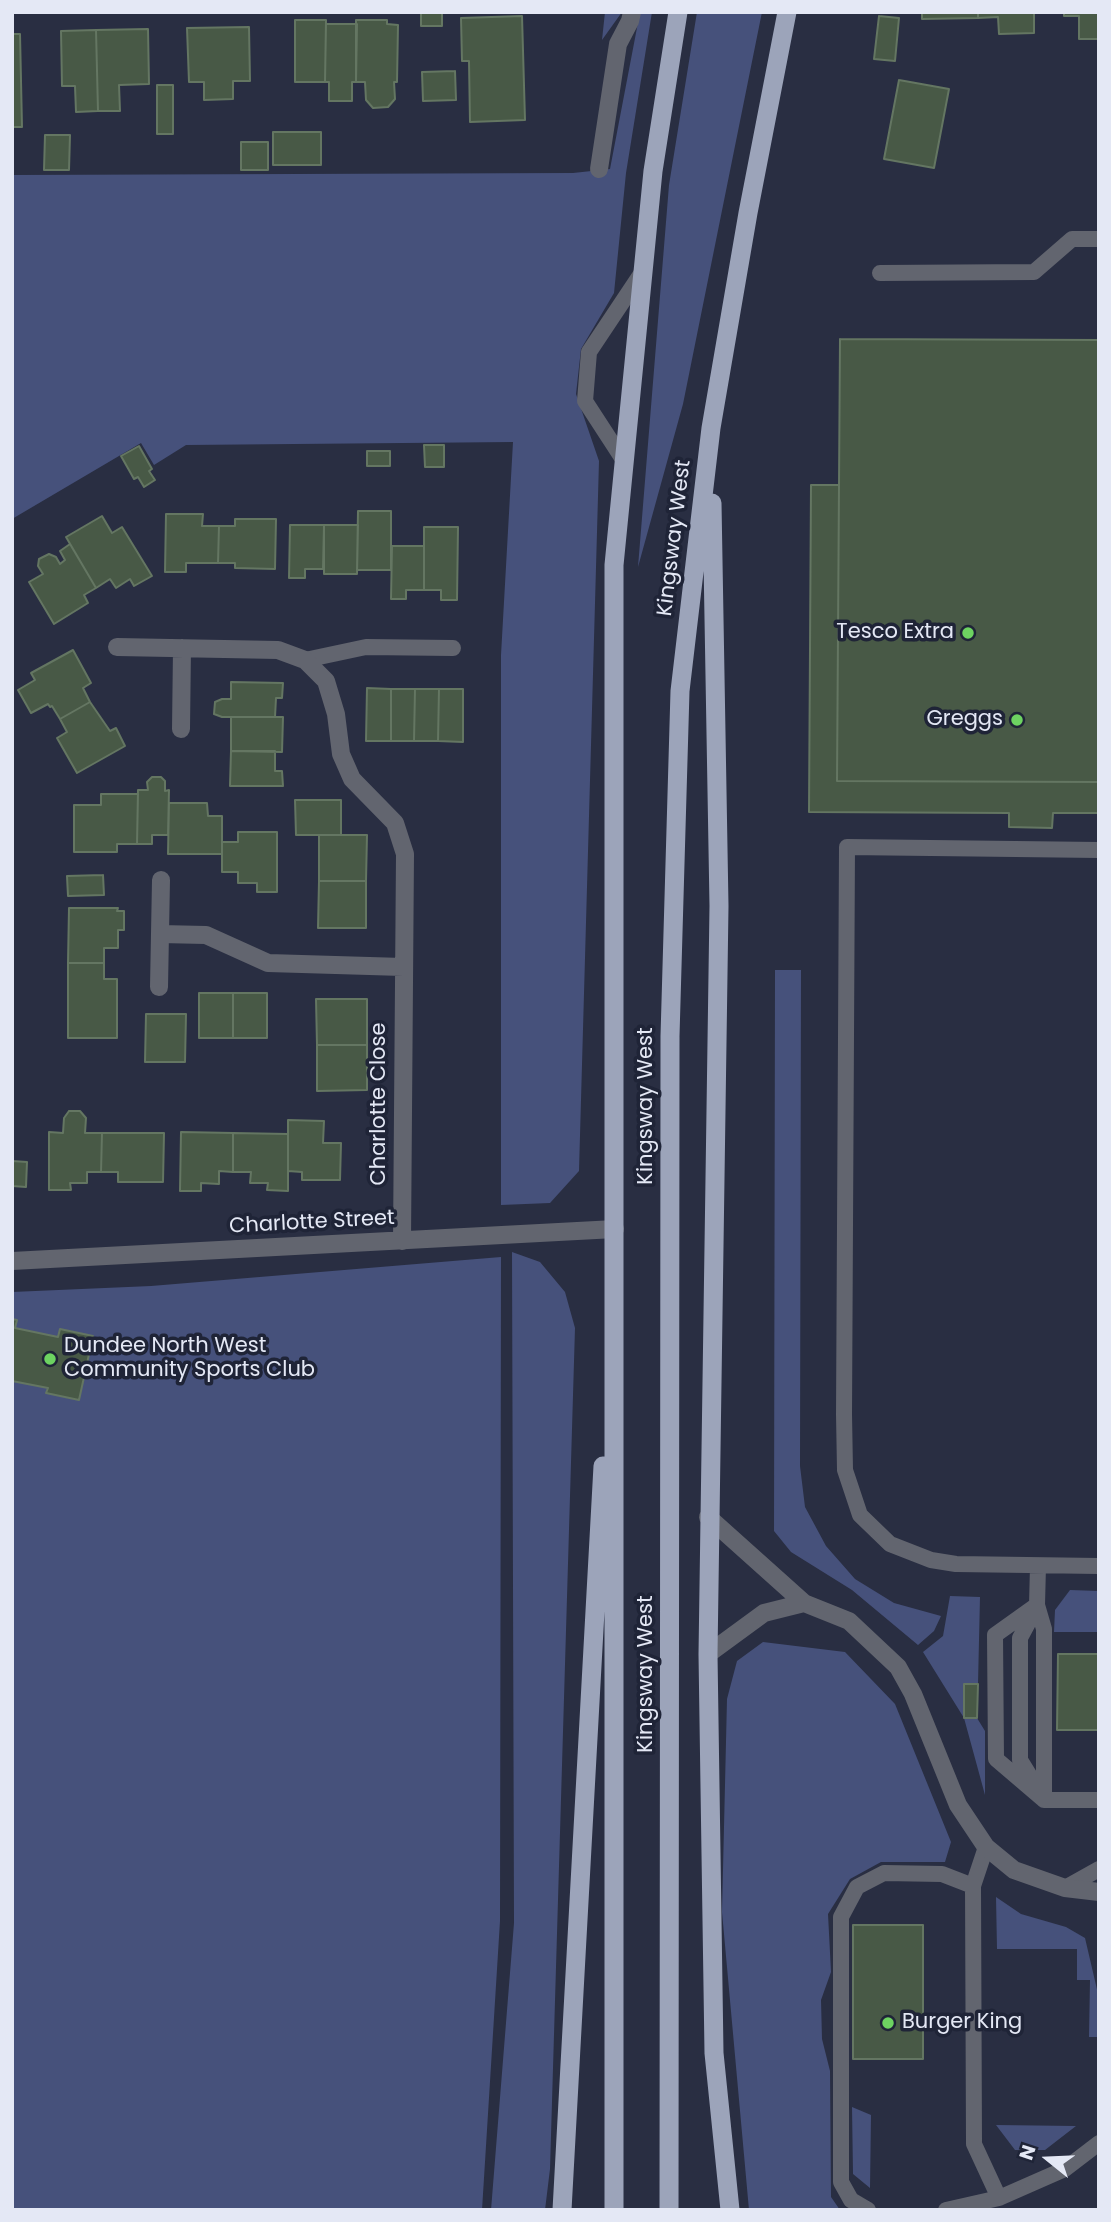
<!DOCTYPE html>
<style>
body{margin:0}
#map{position:relative;width:1111px;height:2222px;overflow:hidden;background:#292e42;font-family:Poppins,sans-serif}
canvas{display:block}
.frame{position:absolute;inset:0;border:14px solid #e4e8f5;pointer-events:none}
.north{position:absolute;left:1013px;top:2124px;width:70px;height:70px;-webkit-text-stroke:5px #1f2437;paint-order:stroke;rotate:288deg;font-size:19px;font-weight:700;line-height:28px;text-align:center;color:#e4e8f5}
.north::after{content:'';display:block;margin:auto;width:24px;height:32px;background:#e4e8f5;clip-path:polygon(50% 0,100% 100%,50% 72%,0 100%)}
</style>
<div id="map">
<canvas width="1111" height="2222"></canvas>
<div class="frame"></div>
<div class="north">N</div>
</div>
<script>
const g = document.querySelector('canvas').getContext('2d');
g.lineJoin = 'round';
function paint(path, color) { g.fillStyle = color; g.fill(path, 'evenodd'); }
const shape = rows => new Path2D(rows.map(r => 'M' + r).join(''));
function strokePath(path, color, width, dash) { g.strokeStyle = color; g.lineWidth = width; g.lineCap = dash ? 'butt' : 'round'; g.setLineDash(dash || []); g.stroke(path); }
function label(font, color, halo, rows, align = 'center') {
  g.font = font + ' Poppins,sans-serif'; g.lineWidth = 7; g.setLineDash([]); g.textBaseline = 'middle'; g.strokeStyle = halo; g.fillStyle = color; for (const [text, x, y, turn = 0] of rows) {
    g.save(); g.translate(x, y); g.rotate((+turn || 0) * Math.PI / 180); g.textAlign = isNaN(turn) ? turn : align; if (halo) g.strokeText(text, 0, 0); g.fillText(text, 0, 0); g.restore();
  }
}
paint(shape([
 [605,12,622,12,602,40],
 [640,12,652,12,626,173,614,293,581,349,576,394,599,461,579,1171,550,1203,501,1205,501,655,513,442,186,445,154,465,141,443,12,519,12,175,573,173,610,169],
 [697,12,762,12,683,404,638,567,669,185],
 [775,970,801,970,800,1466,805,1507,826,1546,855,1579,894,1603,941,1616,934,1631,918,1645,852,1590,791,1552,774,1531],
 [512,1252,540,1262,565,1292,575,1328,550,2169,545,2210,491,2210,514,1923],
 [501,1257,500,1921,482,2210,12,2210,12,1292,151,1286],
 [1070,1590,1099,1591,1099,1632,1054,1632,1055,1610],
 [950,1596,980,1597,978,1684,964,1684,964,1718,977,1718,985,1731,985,1795,964,1718,923,1652,943,1636],
 [763,1642,845,1652,895,1704,951,1842,945,1862,881,1862,850,1879,828,1914,831,1972,821,2000,822,2039,830,2071,831,2197,840,2210,749,2210,722,1912,727,1699,737,1661],
 [996,1897,1021,1914,1066,1927,1085,1938,1099,1998,1099,2037,1089,2037,1090,1980,1077,1980,1077,1949,997,1949],
 [852,2107,871,2115,870,2188,853,2174],
 [996,2125,1076,2126,1045,2150,1015,2150]
]), '#46517b');
const building = shape([
 [421,12,442,12,442,26,421,26,421,12],
 [922,12,978,12,978,18,922,19,922,12],
 [978,12,1034,12,1034,33,999,34,998,17,978,18,978,12],
 [1064,12,1099,12,1099,39,1079,39,1079,16,1064,16,1064,12],
 [522,16,525,120,470,122,469,61,462,61,461,18,522,16],
 [879,16,899,18,895,61,874,59,879,16],
 [295,20,326,20,325,82,295,82,295,20],
 [356,20,387,20,387,24,398,25,397,82,394,82,395,99,388,107,373,108,366,100,365,82,356,82,356,20],
 [326,24,357,24,356,82,352,82,352,101,329,101,329,82,325,82,326,24],
 [249,27,250,81,233,81,233,99,204,100,204,82,189,82,187,28,249,27],
 [148,29,149,84,119,85,120,111,98,111,96,30,148,29],
 [96,30,98,111,76,112,75,86,62,86,61,31,96,30],
 [12,34,20,34,22,127,12,127,12,34],
 [455,71,456,100,423,101,422,72,455,71],
 [899,80,949,89,934,168,884,159,899,80],
 [157,85,173,85,173,134,157,134,157,85],
 [273,132,321,132,321,165,273,165,273,132],
 [45,135,70,135,69,170,44,170,45,135],
 [241,142,268,142,268,170,241,170,241,142],
 [840,339,1099,340,1099,782,837,781,840,339],
 [424,445,444,445,444,467,425,467,424,445],
 [139,446,152,469,149,471,155,480,144,487,138,477,134,479,121,456,139,446],
 [367,451,390,451,390,466,367,466,367,451],
 [811,485,839,485,837,781,1099,782,1099,813,1053,813,1052,828,1009,827,1009,813,809,812,811,485],
 [358,511,391,511,391,570,357,570,358,511],
 [166,514,203,514,202,526,219,526,218,563,186,563,186,572,165,572,166,514],
 [102,516,112,533,122,527,152,576,134,586,130,579,116,588,110,579,96,588,66,537,102,516],
 [235,519,276,519,275,569,235,568,235,563,218,563,219,526,235,526,235,519],
 [290,525,324,525,323,569,305,569,305,578,289,578,290,525],
 [324,525,358,525,357,574,324,574,324,525],
 [424,527,458,527,457,600,441,600,441,590,424,590,424,527],
 [70,544,96,588,84,595,88,603,54,624,29,582,43,574,38,566,39,559,49,554,56,557,60,564,65,560,60,551,70,544],
 [392,546,424,546,424,590,406,590,406,599,391,599,392,546],
 [73,650,91,683,83,688,90,702,60,719,52,706,50,707,48,704,31,713,18,690,35,680,31,673,73,650],
 [231,682,283,683,282,698,276,698,275,717,222,717,214,714,215,702,222,699,231,699,231,682],
 [367,688,391,689,391,741,366,741,367,688],
 [391,689,415,689,414,741,391,741,391,689],
 [415,689,439,689,438,741,414,741,415,689],
 [439,689,463,689,463,742,438,741,439,689],
 [90,702,110,731,116,728,125,746,77,773,57,738,67,732,60,719,90,702],
 [231,717,283,717,282,752,231,751,231,717],
 [231,751,275,751,275,771,282,771,283,786,230,786,231,751],
 [152,777,161,777,165,781,165,791,169,790,168,835,152,835,152,844,137,844,138,790,148,790,147,782,152,777],
 [101,794,138,794,137,844,117,844,117,852,74,852,74,805,101,805,101,794],
 [295,800,341,800,341,835,296,835,295,800],
 [169,803,207,803,208,816,222,816,222,854,168,854,169,803],
 [238,832,277,832,277,892,257,892,257,883,238,883,238,872,222,872,222,842,238,842,238,832],
 [319,835,367,835,366,881,319,881,319,835],
 [103,875,104,895,68,896,67,876,103,875],
 [319,881,366,881,366,928,318,928,319,881],
 [69,908,118,908,117,911,124,911,124,930,118,930,118,948,104,948,104,963,68,963,69,908],
 [68,963,104,963,104,979,117,979,117,1038,68,1038,68,963],
 [199,993,233,993,233,1038,199,1038,199,993],
 [233,993,267,993,267,1038,233,1038,233,993],
 [316,999,367,999,367,1045,317,1045,316,999],
 [146,1014,186,1014,185,1062,145,1062,146,1014],
 [317,1045,367,1045,367,1090,317,1091,317,1045],
 [69,1111,80,1111,86,1118,85,1133,102,1133,101,1172,87,1172,87,1183,70,1183,71,1190,49,1190,49,1132,63,1133,64,1118,69,1111],
 [288,1120,324,1121,323,1143,341,1143,340,1180,302,1180,302,1172,288,1171,288,1120],
 [181,1132,233,1133,233,1172,219,1171,219,1184,201,1183,201,1191,180,1191,181,1132],
 [102,1133,164,1133,163,1182,118,1182,118,1172,101,1172,102,1133],
 [233,1133,288,1134,288,1191,267,1190,268,1183,250,1183,251,1172,233,1172,233,1133],
 [12,1161,27,1162,26,1187,12,1186,12,1161],
 [12,1319,17,1320,15,1328,58,1337,60,1329,93,1336,79,1400,46,1393,48,1388,12,1381,12,1319],
 [1058,1654,1099,1654,1099,1730,1057,1730,1058,1654],
 [964,1684,978,1684,977,1718,964,1718,964,1684],
 [853,1925,923,1925,923,2059,853,2059,853,1925]
]);
paint(building, '#485946');
strokePath(building, '#647662', 2);
strokePath(shape([
 [880,273,1034,272,1072,239,1099,239],
 [624,461,585,401,589,352,643,271],
 [305,660,366,647,453,648],
 [1099,850,847,847,844,1414,845,1470,860,1515,890,1544,931,1560,956,1564,1099,1566],
 [1038,1566,1037,1605,1044,1629,1044,1800,1099,1800],
 [1037,1605,995,1635,996,1759,1044,1800],
 [1035,1610,1020,1638,1020,1760,1036,1786],
 [986,1847,973,1886,974,2144,999,2198,1065,2169,1099,2143],
 [1065,1888,1099,1869],
 [868,2210,851,2200,841,2182,841,1917,857,1887,884,1873,942,1874,973,1886],
 [946,2210,999,2198]
]), '#62656f', 16);
strokePath(shape([
 [599,169,618,44,630,21,632,12],
 [117,647,278,650,305,660,326,681,336,714,341,754,352,779,395,823,405,854,402,1241],
 [181,729,182,648],
 [160,934,206,935,268,963,403,967],
 [159,987,161,880],
 [12,1261,615,1229],
 [708,1517,804,1603,849,1621,898,1667,913,1694,958,1805,986,1847,1014,1870,1065,1888,1099,1892],
 [708,1654,764,1613,804,1603]
]), '#62656f', 18);
strokePath(shape([
 [712,503,719,906,708,1654,714,2053,730,2210],
 [562,2210,603,1466],
 [614,2210,614,565,653,171,678,12],
 [669,2210,670,1036,680,691,711,428,748,213,787,12]
]), '#9ca4ba', 19);
for (const [x, y, r, color] of [
 [968,633,7,"#6dd361"],
 [1017,720,7,"#6dd361"],
 [50,1359,7,"#6dd361"],
 [888,2023,7,"#6dd361"]
]) { const dot = new Path2D(); dot.arc(x, y, r, 0, 2 * Math.PI); g.fillStyle = color; g.fill(dot); strokePath(dot, '#1f2437', 2.5); }
label('21px', '#e4e8f5', '#1f2437', [
 ["Kingsway West",675,538,-83],
 ["Charlotte Close",380,1104,-90],
 ["Kingsway West",647,1106,-90],
 ["Charlotte Street",312,1223,-3],
 ["Kingsway West",647,1674,-90]
]);
label('21px', '#e4e8f5', '#1f2437', [
 ["Tesco Extra",954,633],
 ["Greggs",1003,720],
 ["Dundee North West",64,1347,"left"],
 ["Community Sports Club",64,1371,"left"],
 ["Burger King",902,2023,"left"]
], 'right');
</script>
